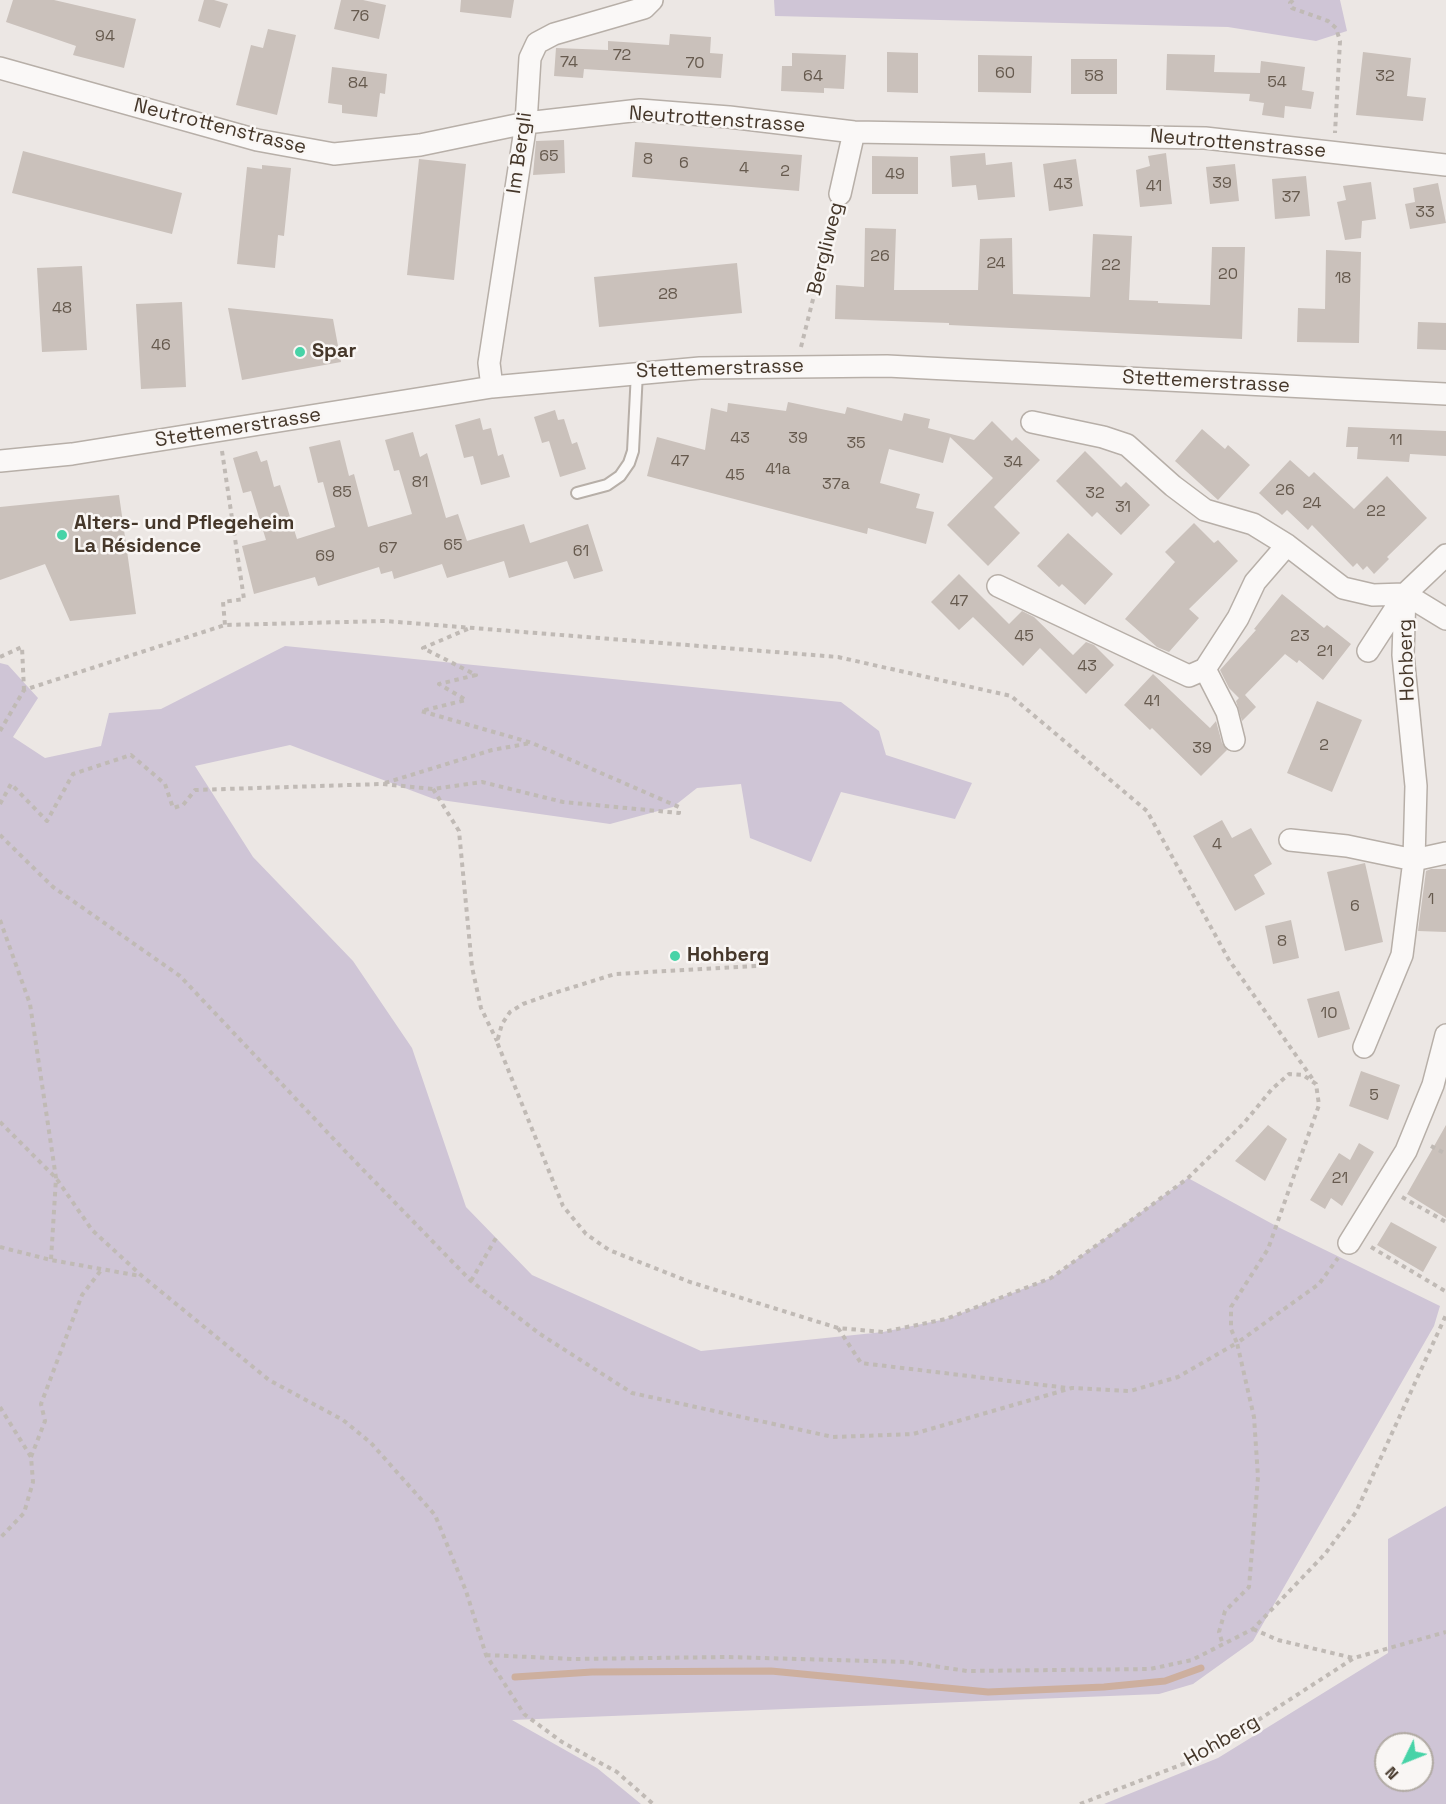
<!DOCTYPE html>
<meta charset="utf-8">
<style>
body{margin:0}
#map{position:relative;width:1446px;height:1804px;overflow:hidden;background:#ece7e4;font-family:"Space Grotesk",sans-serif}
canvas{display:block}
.north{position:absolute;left:1374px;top:1732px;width:60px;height:60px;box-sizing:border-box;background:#f9f6f4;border:2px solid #b1aaa3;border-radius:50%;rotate:227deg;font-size:16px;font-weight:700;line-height:24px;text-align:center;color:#45372a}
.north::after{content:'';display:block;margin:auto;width:21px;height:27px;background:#47d3a7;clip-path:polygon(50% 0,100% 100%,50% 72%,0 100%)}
</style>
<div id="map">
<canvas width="1446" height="1804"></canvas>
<div class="north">N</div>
</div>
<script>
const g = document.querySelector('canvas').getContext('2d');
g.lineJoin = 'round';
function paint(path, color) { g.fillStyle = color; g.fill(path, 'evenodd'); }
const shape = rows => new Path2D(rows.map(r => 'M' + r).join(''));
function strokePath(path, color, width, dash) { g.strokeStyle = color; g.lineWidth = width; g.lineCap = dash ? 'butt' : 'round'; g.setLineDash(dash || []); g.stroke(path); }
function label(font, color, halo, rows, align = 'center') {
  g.font = font + ' "Space Grotesk",sans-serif'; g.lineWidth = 5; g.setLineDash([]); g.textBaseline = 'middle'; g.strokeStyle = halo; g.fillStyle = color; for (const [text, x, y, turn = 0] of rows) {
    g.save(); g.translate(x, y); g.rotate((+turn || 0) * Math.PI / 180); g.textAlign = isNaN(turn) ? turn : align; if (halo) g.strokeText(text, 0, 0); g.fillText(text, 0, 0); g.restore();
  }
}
paint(shape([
 [774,0,1340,0,1347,31,1316,41,1228,27,775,16],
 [285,646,841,702,879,731,886,755,972,783,955,819,841,792,811,862,750,838,741,784,697,788,673,807,610,824,434,799,290,745,195,766,253,857,353,961,412,1048,466,1207,532,1275,701,1351,883,1332,946,1319,1051,1278,1188,1178,1278,1227,1440,1306,1434,1326,1253,1641,1193,1684,1159,1694,512,1720,597,1768,641,1804,0,1804,0,663,8,665,38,698,13,737,45,758,101,746,109,713,161,709],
 [1446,1506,1446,1804,1104,1804,1218,1758,1388,1653,1388,1539],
 [1386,1744,1422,1744,1422,1780,1386,1780]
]), '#cfc5d6');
strokePath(shape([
 [515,1677,592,1672,771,1671,988,1692,1104,1687,1165,1681,1201,1668]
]), '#cdaf9e', 7);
paint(shape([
 [13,0,54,0,136,19,124,68,73,55,76,46,6,22],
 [204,0,214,0,228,4,220,28,198,21],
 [341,0,363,0,386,5,379,39,334,29],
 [461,0,514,0,511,18,460,12],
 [268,29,296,35,277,115,236,105,251,45,263,48],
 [670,34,711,37,710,53,723,54,721,78,584,69,583,78,554,76,556,48,608,50,608,41,669,45],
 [887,52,918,53,918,93,887,92],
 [1363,52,1411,58,1407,96,1426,98,1423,121,1356,115],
 [792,53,846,55,844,89,824,88,824,93,781,91,782,66,792,66],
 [1167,54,1215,55,1214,72,1260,73,1261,61,1305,67,1302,90,1314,92,1311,109,1285,106,1284,118,1262,115,1264,103,1249,101,1250,94,1166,90],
 [978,55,1032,56,1031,93,978,92],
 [1071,59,1117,59,1117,94,1071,94],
 [332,67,387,74,385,94,380,93,377,117,342,113,342,105,328,103],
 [564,140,565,173,533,175,536,141],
 [635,142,802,155,799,191,632,177],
 [23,151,182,193,172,234,12,193],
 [985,153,986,165,1012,162,1015,197,978,200,976,185,952,187,950,156],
 [1166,153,1172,204,1140,207,1136,170,1150,166,1148,156],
 [872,156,918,157,918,194,872,194],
 [419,159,466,164,454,280,407,275],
 [1076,159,1083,206,1049,211,1043,164],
 [1235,164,1239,201,1210,204,1206,167],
 [262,165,291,168,284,236,278,235,275,268,237,264,247,167,262,169],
 [1306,176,1310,216,1275,219,1272,179],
 [1371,182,1376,219,1362,221,1361,238,1345,240,1337,202,1346,200,1343,186],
 [1438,183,1446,223,1410,229,1405,204,1415,202,1413,188],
 [865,228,896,229,894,290,978,290,980,239,1012,238,1013,294,1090,297,1093,234,1132,236,1129,300,1158,301,1158,303,1210,305,1212,247,1245,247,1242,339,949,325,949,323,835,319,836,285,864,287],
 [1326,250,1361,252,1359,343,1297,342,1298,308,1325,309],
 [737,263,742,313,599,327,594,277],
 [82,266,87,350,42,352,37,268],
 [182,302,186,387,141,389,136,304],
 [228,308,333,319,341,362,242,380],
 [1418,322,1446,323,1446,350,1417,349],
 [788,402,845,414,847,407,902,421,904,413,930,419,928,428,974,440,992,421,1012,441,1016,437,1040,460,994,507,1020,533,988,566,947,525,993,478,950,437,943,463,889,449,880,483,920,494,916,508,934,512,926,544,868,528,867,534,647,476,657,437,705,450,711,408,727,412,728,403,786,411],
 [555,410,558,420,564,419,572,444,577,442,586,469,560,477,549,441,542,443,534,417],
 [480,418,483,430,491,428,498,456,503,454,510,477,481,485,473,456,464,458,455,425],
 [1348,427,1446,431,1446,456,1410,454,1409,462,1357,459,1358,447,1346,447],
 [1202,429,1225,449,1228,445,1250,465,1218,500,1175,461],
 [413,432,420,457,427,453,446,518,458,514,467,541,524,524,530,543,588,524,603,571,574,579,567,561,509,578,504,561,447,578,442,564,394,579,392,571,381,574,379,567,318,586,315,577,254,594,242,546,266,540,251,491,243,493,233,458,257,451,261,462,267,460,274,487,280,485,297,539,335,527,323,482,318,483,309,447,340,440,349,476,354,474,368,527,412,514,399,470,394,471,385,440],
 [1085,451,1121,487,1126,482,1150,505,1121,535,1097,512,1092,517,1056,481],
 [1290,460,1309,477,1314,472,1354,509,1387,476,1427,518,1387,557,1389,559,1374,574,1367,566,1363,570,1357,563,1353,567,1312,525,1308,530,1287,510,1282,515,1259,493],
 [119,495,136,614,70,621,45,564,0,580,0,507],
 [1194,523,1214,543,1218,540,1238,561,1189,609,1199,618,1169,652,1157,647,1125,619,1175,562,1165,552],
 [1068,533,1113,574,1085,605,1062,584,1059,587,1037,566],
 [959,574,1009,624,1022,611,1034,617,1073,655,1086,642,1094,645,1114,665,1086,694,1040,648,1023,666,973,617,959,630,931,602],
 [1282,594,1324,628,1327,625,1351,644,1323,680,1299,660,1297,663,1285,654,1245,695,1256,707,1242,721,1236,701,1239,698,1229,688,1220,670,1256,630,1254,629],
 [1153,674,1210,728,1216,721,1222,743,1227,750,1201,776,1152,728,1150,730,1124,705],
 [1317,701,1362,720,1332,792,1287,773],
 [1222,820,1232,838,1251,828,1272,864,1254,875,1265,894,1235,911,1193,836],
 [1365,863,1383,942,1345,951,1327,872],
 [1431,869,1446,869,1446,932,1418,931,1426,871],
 [1291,920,1299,958,1273,964,1265,926],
 [1339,991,1350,1029,1318,1038,1307,999],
 [1361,1071,1400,1085,1388,1120,1349,1106],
 [1268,1125,1287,1139,1265,1181,1235,1161],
 [1446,1125,1446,1218,1407,1194],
 [1359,1143,1374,1152,1342,1206,1331,1198,1325,1209,1310,1200,1339,1153,1350,1160],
 [1391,1222,1437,1247,1423,1272,1377,1245]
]), '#cac1bb');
const lane = shape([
 [577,493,607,485,620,476,629,463,633,451,637,372]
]);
const street = shape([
 [0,68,257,140,334,154,420,145,526,123,640,110,729,117,854,132,1205,138,1446,165],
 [840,194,854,132],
 [492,387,489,363,526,123,530,58,537,43,554,34,644,8,652,0],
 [1032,422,1103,437,1127,445,1173,486,1205,510,1253,524,1287,545,1343,588,1373,595,1405,594],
 [0,461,72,454,492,387,700,368,887,366,1446,394],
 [998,586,1189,676,1205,669,1238,618,1255,582,1287,545],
 [1405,594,1446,619],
 [1368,651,1405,594,1446,555],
 [1205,669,1227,712,1234,740],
 [1290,840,1347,846,1414,860,1446,853],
 [1364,1047,1402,955,1414,860,1416,786,1403,655,1405,594],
 [1349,1243,1406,1151,1433,1085,1446,1035]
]);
strokePath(lane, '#b7afa8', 14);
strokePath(street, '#b7afa8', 24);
strokePath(shape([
 [1293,0,1290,3,1292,8,1328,21,1336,28,1340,41,1335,133],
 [801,347,835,212],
 [222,451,244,599,223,602,225,625],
 [0,657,22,647,24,690],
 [0,731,24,690,225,625,385,621,838,657,1011,696,1147,811,1229,960,1314,1081],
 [385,783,492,750,531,743],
 [433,789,459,831,472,967,481,1008,497,1041],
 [0,804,11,784,47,821,73,774,131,755,165,784,173,808,183,805,195,790,382,784,433,789,482,782,563,802,679,813,679,807,532,743,421,711,466,700,439,684,476,675,423,648,470,628],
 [0,835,53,887,180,976,345,1151,471,1281,540,1334,632,1393,833,1437,913,1434,1072,1388,1130,1391,1178,1377,1237,1343,1254,1417,1258,1477,1249,1587,1225,1611,1219,1632,1223,1645],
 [0,920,30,1004,56,1178,51,1260],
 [756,966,615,974,551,994,523,1004,510,1012,502,1024,497,1042,563,1206,586,1234,609,1250,690,1282,838,1328,883,1332,946,1319,1051,1278,1122,1227,1188,1178,1244,1123,1272,1089,1289,1074,1303,1075,1316,1084,1319,1105,1268,1249,1231,1307,1231,1329,1237,1343,1319,1284,1338,1258],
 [0,1122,56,1178,92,1230,142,1276,269,1380,343,1420,371,1443,435,1515,466,1591,486,1655,524,1714,562,1742,617,1772,653,1804],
 [1431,1146,1446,1154],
 [1402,1197,1446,1222],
 [0,1247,51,1260,140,1276],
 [1371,1247,1445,1291],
 [471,1281,496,1238],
 [838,1328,861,1363,1068,1388],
 [0,1407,31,1457,33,1482,24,1513,0,1538],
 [31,1457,45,1421,41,1404,82,1295,102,1269],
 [1253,1629,1278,1640,1353,1658],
 [486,1655,574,1659,727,1657,906,1662,967,1671,1150,1669,1192,1660,1253,1629,1325,1554,1356,1512,1446,1315],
 [1080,1804,1201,1757,1354,1658,1446,1632]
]), '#c0bab5', 4, [4.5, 4.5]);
strokePath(lane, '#faf8f7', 10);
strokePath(street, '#faf8f7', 21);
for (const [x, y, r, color] of [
 [300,352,6,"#47d3a7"],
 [62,535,6,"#47d3a7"],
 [675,956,6,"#47d3a7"]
]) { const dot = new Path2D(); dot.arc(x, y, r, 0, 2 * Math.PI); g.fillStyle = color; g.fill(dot); strokePath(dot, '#f9f6f4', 2); }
label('16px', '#665a4e', null, [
 ["76",360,17],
 ["94",105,37],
 ["72",622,56],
 ["74",569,63],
 ["70",695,64],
 ["60",1005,74],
 ["64",813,77],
 ["58",1094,77],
 ["32",1385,77],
 ["54",1277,83],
 ["84",358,84],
 ["65",549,157],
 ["8",648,160],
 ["6",684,164],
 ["4",744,169],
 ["2",785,172],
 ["49",895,175],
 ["39",1222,184],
 ["43",1063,185],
 ["41",1154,187],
 ["37",1291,198],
 ["33",1425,213],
 ["26",880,257],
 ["24",996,264],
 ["22",1111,266],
 ["20",1228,275],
 ["18",1343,279],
 ["28",668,295],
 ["48",62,309],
 ["46",161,346],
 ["43",740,439],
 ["39",798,439],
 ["11",1396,441],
 ["35",856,444],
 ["47",680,462],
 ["34",1013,463],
 ["41a",778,470],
 ["45",735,476],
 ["81",420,483],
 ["37a",836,485],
 ["26",1285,491],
 ["85",342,493],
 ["32",1095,494],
 ["24",1312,504],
 ["31",1123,508],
 ["22",1376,512],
 ["65",453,546],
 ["67",388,549],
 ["61",581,552],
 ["69",325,557],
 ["47",959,602],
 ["45",1024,637],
 ["23",1300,637],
 ["21",1325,652],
 ["43",1087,667],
 ["41",1152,702],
 ["2",1324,746],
 ["39",1202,749],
 ["4",1217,845],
 ["1",1431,900],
 ["6",1355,907],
 ["8",1282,942],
 ["10",1329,1014],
 ["5",1374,1096],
 ["21",1340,1179]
]);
label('20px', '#45372a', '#f9f6f4', [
 ["Neutrottenstrasse",717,120,4],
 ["Neutrottenstrasse",220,127,14],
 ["Neutrottenstrasse",1238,144,5],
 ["Im Bergli",520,153,-82],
 ["Bergliweg",826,249,-76],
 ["Stettemerstrasse",720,369,-2],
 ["Stettemerstrasse",1206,382,3],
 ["Stettemerstrasse",238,428,-9],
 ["Hohberg",1407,660,-92],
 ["Hohberg",1222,1741,-30]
]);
label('bold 20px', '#45372a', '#f9f6f4', [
 ["Spar",312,352],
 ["Alters- und Pflegeheim",74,524],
 ["La Résidence",74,547],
 ["Hohberg",687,956]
], 'left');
</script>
